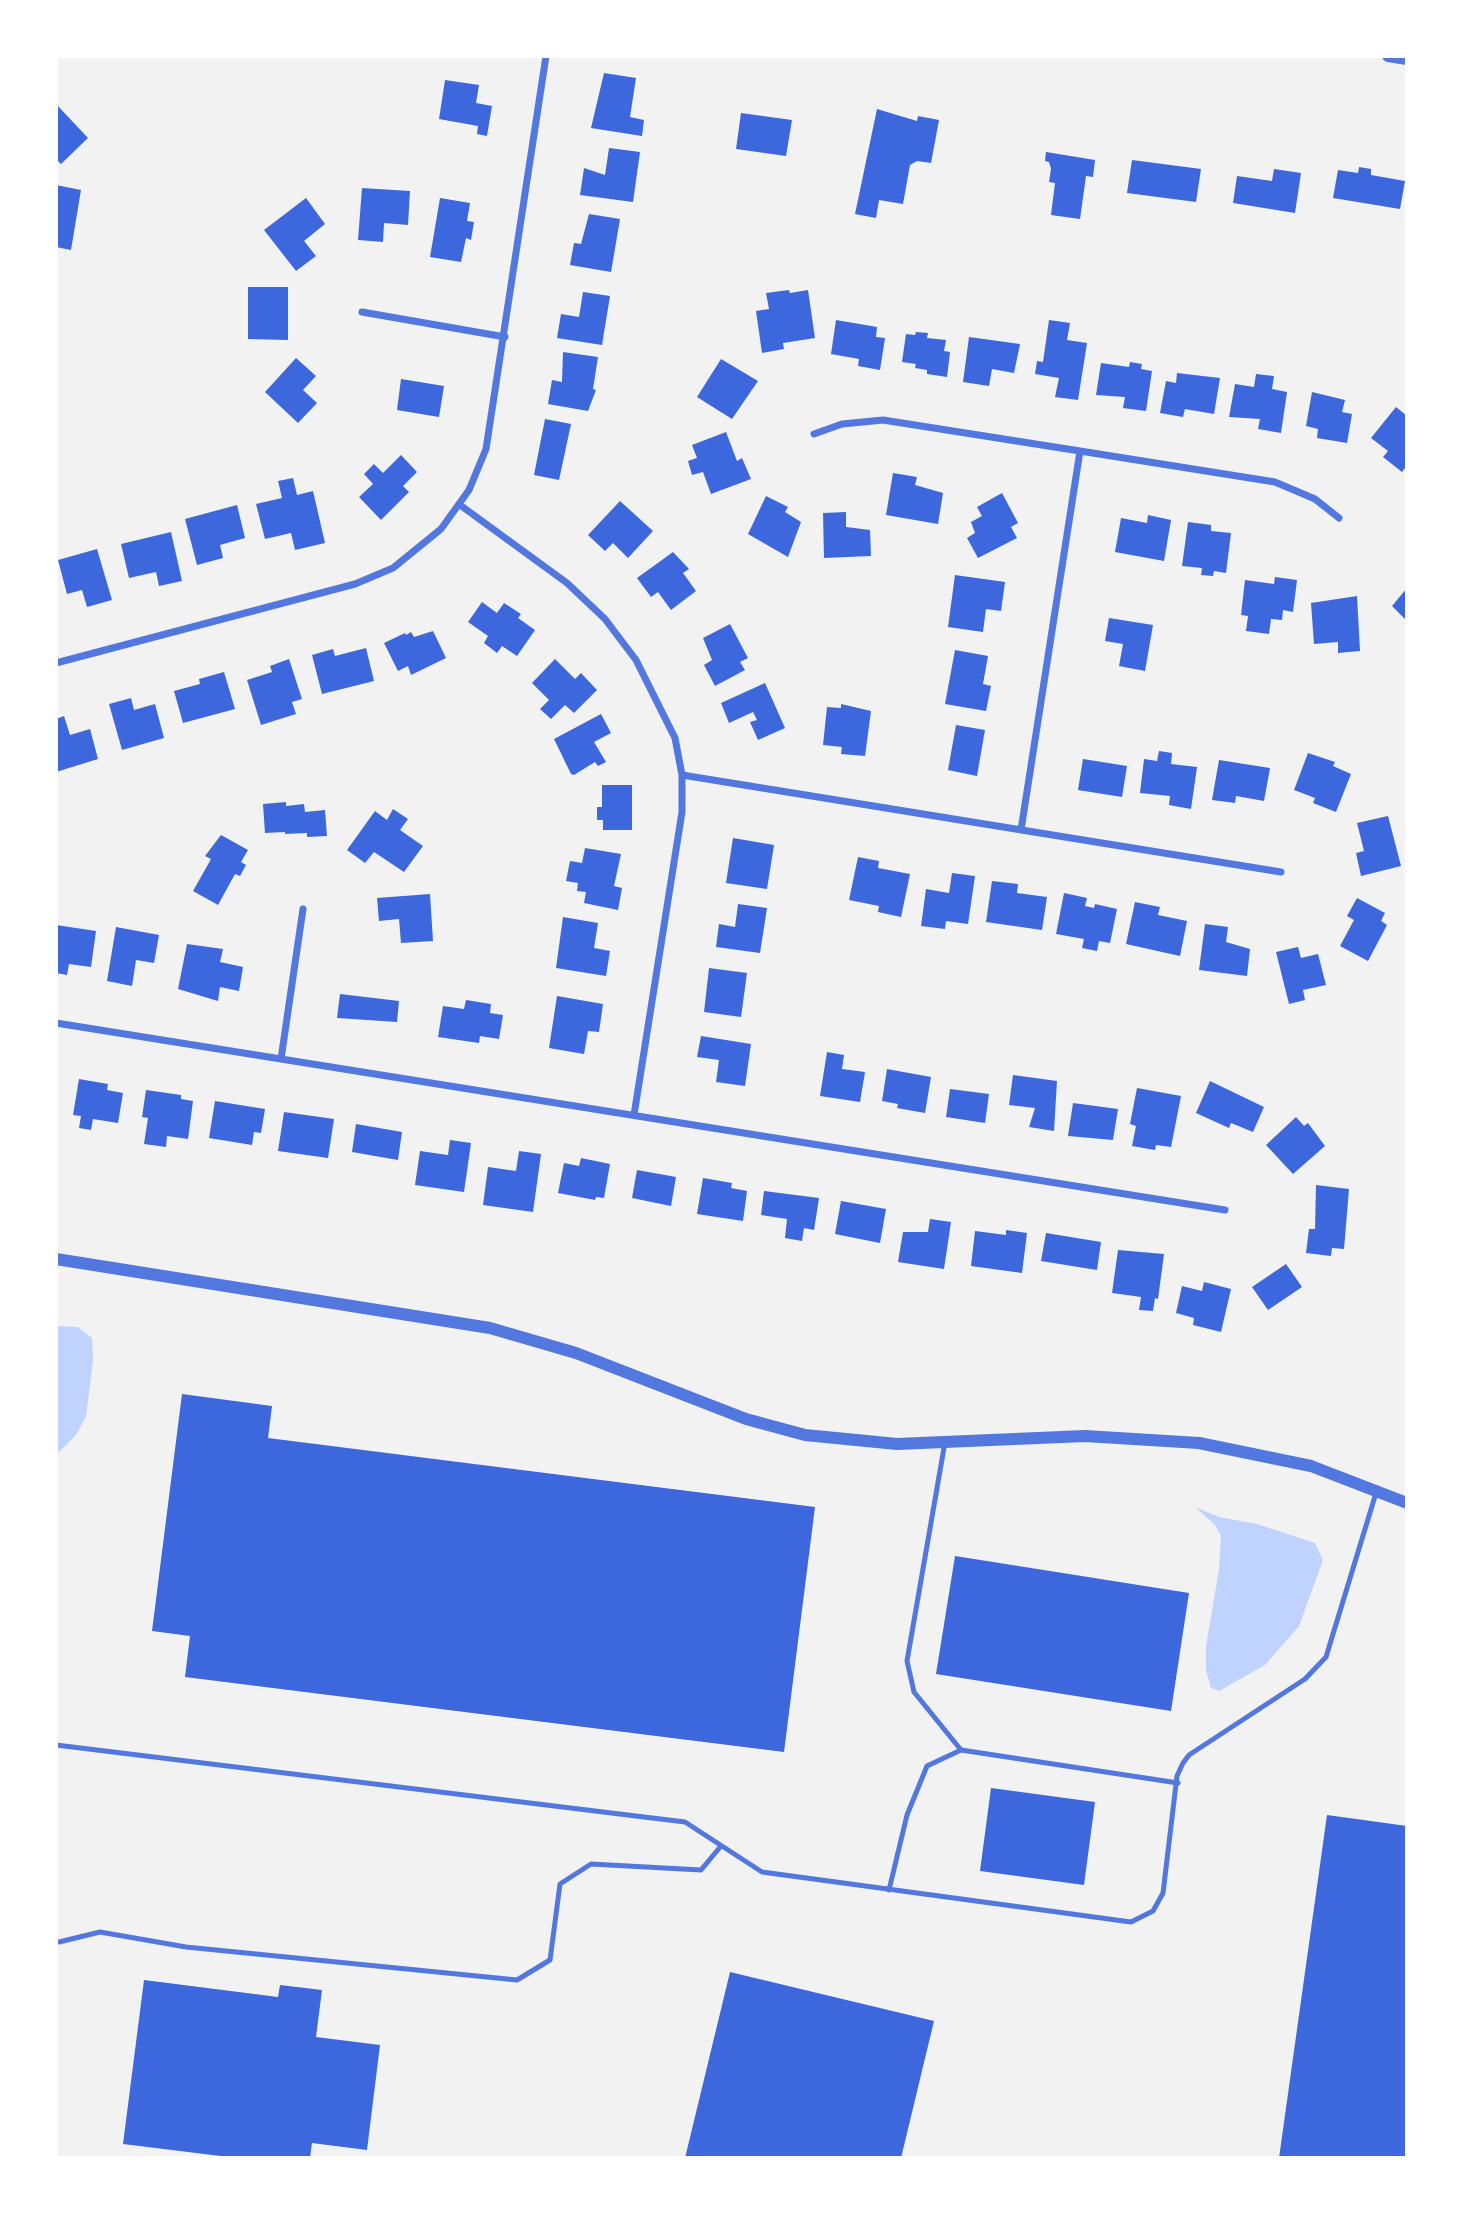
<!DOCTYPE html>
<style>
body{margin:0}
#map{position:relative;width:1463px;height:2214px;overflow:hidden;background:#f2f2f2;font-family:Mulish,sans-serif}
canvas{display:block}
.frame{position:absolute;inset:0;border:58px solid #fff;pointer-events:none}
</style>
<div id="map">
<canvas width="1463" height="2214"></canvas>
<div class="frame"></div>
</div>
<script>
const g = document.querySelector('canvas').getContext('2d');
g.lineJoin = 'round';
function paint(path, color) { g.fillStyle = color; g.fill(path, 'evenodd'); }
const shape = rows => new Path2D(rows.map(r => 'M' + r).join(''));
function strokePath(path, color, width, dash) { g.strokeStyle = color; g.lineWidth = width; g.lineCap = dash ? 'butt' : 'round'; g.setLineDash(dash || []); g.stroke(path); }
paint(shape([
 [56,1326,78,1327,92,1338,93,1360,86,1417,75,1436,56,1455],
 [1195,1507,1219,1517,1257,1524,1315,1543,1323,1560,1299,1626,1265,1665,1219,1691,1211,1688,1206,1670,1206,1646,1219,1569,1221,1536,1215,1525]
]), '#bfd3fe');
paint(shape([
 [604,73,636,78,630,117,644,120,642,136,591,128],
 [445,80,479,85,476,103,492,106,487,136,477,134,478,126,439,119],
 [56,104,88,138,61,164,56,159],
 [877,109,917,121,918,116,939,120,931,163,917,161,910,165,903,204,879,200,876,218,855,214],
 [741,113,792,120,786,156,736,149],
 [609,148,640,152,633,202,580,195,584,168,605,175],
 [1046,152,1095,160,1093,177,1086,176,1080,219,1051,215,1055,183,1049,182,1051,169,1049,162,1045,161],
 [1132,160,1201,169,1196,202,1127,193],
 [1359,167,1371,169,1371,175,1405,181,1400,209,1333,198,1338,170,1358,173],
 [1274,169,1301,173,1295,213,1233,203,1237,176,1272,181],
 [56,185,81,190,71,250,56,247],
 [362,188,410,191,408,225,384,223,383,242,358,240],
 [306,198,325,224,304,241,316,256,296,271,264,230],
 [440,198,470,203,467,221,474,222,471,240,466,238,461,262,430,257],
 [589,214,620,219,611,272,570,265,574,243,581,244],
 [248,287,288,287,288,340,248,339],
 [789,290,790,293,808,290,815,338,783,343,784,349,762,353,756,311,769,309,766,293],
 [583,292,610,296,602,345,557,338,561,314,579,317],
 [836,320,877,327,876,337,885,338,880,370,858,366,859,359,831,354],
 [1049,320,1070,323,1067,340,1087,343,1078,400,1055,397,1059,378,1035,374,1037,361,1043,362],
 [916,332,928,333,927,338,946,340,944,351,950,352,947,377,927,374,927,370,915,368,916,364,902,362,906,334,915,335],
 [969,337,1020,344,1014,373,992,369,989,386,963,382],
 [563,352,598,357,593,389,596,390,588,411,548,404,552,380,562,382],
 [296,358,316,376,303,390,317,403,298,423,265,392],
 [721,359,758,381,732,419,697,397],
 [1130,362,1142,364,1141,369,1152,371,1146,411,1123,408,1125,397,1096,395,1101,363,1129,367],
 [1177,373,1220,378,1214,414,1185,409,1183,417,1160,413,1166,381,1176,383],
 [1256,374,1274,376,1272,389,1287,392,1281,433,1258,429,1260,419,1229,417,1235,384,1254,387],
 [401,379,444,386,439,417,397,410],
 [1312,392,1345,400,1342,412,1352,414,1347,443,1317,438,1318,429,1306,426],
 [1396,407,1407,416,1407,465,1402,472,1383,457,1388,451,1371,438],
 [545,419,571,424,559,480,534,475],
 [726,432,737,461,742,458,751,479,711,494,703,472,692,475,688,461,697,458,692,445],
 [401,455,417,472,403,486,409,492,381,520,359,497,373,484,364,474,374,464,383,473],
 [893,473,917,477,915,485,943,493,938,524,886,515],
 [293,478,297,495,313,491,325,543,295,550,291,533,265,539,256,504,282,498,278,481],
 [1002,493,1018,523,1011,527,1017,538,978,558,967,538,975,533,971,522,982,516,977,507],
 [766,496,788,507,785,512,801,522,788,557,748,534],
 [620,501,653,531,628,558,613,543,605,551,588,535],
 [237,505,245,538,220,545,223,558,197,565,185,519],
 [846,512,846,527,870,530,871,556,824,558,823,513],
 [1148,515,1171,520,1164,561,1115,552,1121,518,1147,523],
 [1188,522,1211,525,1211,531,1231,533,1226,573,1214,571,1213,576,1201,575,1202,568,1182,566],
 [171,532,182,581,159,586,156,572,129,578,121,544],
 [97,549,112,600,87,607,82,590,67,594,58,560],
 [673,552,689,569,683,573,696,591,671,610,658,592,651,597,637,578],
 [955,575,1005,582,1001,611,986,609,983,632,948,627],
 [1275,577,1297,580,1293,612,1283,610,1282,620,1271,619,1269,634,1246,631,1248,616,1241,615,1245,580,1274,584],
 [1407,588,1407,621,1392,606],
 [1357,596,1360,651,1338,653,1338,642,1314,644,1311,603],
 [482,602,497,613,504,603,521,614,518,618,535,630,517,656,502,646,497,653,484,643,488,636,468,622],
 [1109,618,1153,625,1145,671,1119,666,1123,644,1105,641],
 [730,624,748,658,740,662,745,670,715,686,704,665,712,660,703,638],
 [433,631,446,658,411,675,408,666,398,671,384,643,405,633,406,635,411,632,414,637],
 [366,648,374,681,322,694,312,655,333,649,335,656],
 [955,650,988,656,983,684,991,686,986,711,945,704],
 [289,659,302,699,292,702,296,714,261,725,247,680,272,672,270,666],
 [555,659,575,679,581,673,597,690,574,713,565,705,551,719,540,709,549,700,532,683],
 [224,672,235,709,183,723,174,691,200,684,199,679],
 [765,683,785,728,758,740,750,722,757,720,753,712,729,723,721,703],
 [131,698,134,710,155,704,164,738,122,750,109,704],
 [841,704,871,711,865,756,841,754,842,747,823,745,827,707,841,708],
 [601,714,611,733,594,742,606,762,598,766,595,762,574,775,571,774,554,739],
 [64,716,70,735,90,729,98,759,56,772,56,719],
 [956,725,985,730,977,776,948,770],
 [1159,751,1172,753,1171,764,1197,767,1191,809,1169,805,1170,796,1140,793,1144,759,1157,761],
 [1308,753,1335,762,1333,766,1351,774,1336,812,1313,803,1315,798,1294,790],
 [1083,759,1127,766,1122,797,1078,790],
 [1219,760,1270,768,1264,801,1236,796,1235,803,1212,800],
 [602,785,632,785,632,830,603,830,603,820,597,820,597,807,602,807],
 [286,802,286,806,304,804,305,812,325,810,327,836,307,837,307,833,285,834,285,832,265,833,263,804],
 [393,809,408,819,400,830,423,846,404,872,374,852,365,863,347,850,375,811,387,820],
 [1388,816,1401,866,1361,876,1356,853,1364,851,1357,823],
 [221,835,248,850,241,862,246,865,240,876,235,874,218,905,193,891,211,859,205,856],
 [733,838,774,845,767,889,726,883],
 [585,848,621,854,614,886,622,888,618,910,584,903,586,892,577,891,578,883,566,881,570,861,582,863],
 [858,857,879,861,878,868,910,874,901,917,878,912,879,906,849,900],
 [952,873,975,876,968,924,946,921,945,929,921,926,926,889,949,893],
 [992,881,1018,884,1017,893,1047,897,1042,930,986,922],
 [1064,893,1087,898,1085,906,1094,908,1095,904,1117,909,1110,943,1099,941,1097,951,1082,948,1084,939,1056,934],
 [430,894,433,941,401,943,399,919,379,921,377,898],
 [1357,898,1385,913,1381,921,1387,925,1368,961,1340,946,1354,920,1347,916],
 [1135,902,1160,907,1158,915,1187,921,1180,956,1126,944],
 [738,904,767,908,760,953,716,947,719,924,735,927],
 [563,917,598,923,594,948,610,951,606,976,556,968],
 [1205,924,1228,927,1226,942,1250,949,1247,976,1199,970],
 [56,925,96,931,91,967,69,964,67,975,56,973],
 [116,927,159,935,154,963,136,960,132,986,107,981],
 [187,944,223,949,220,962,243,967,239,991,220,987,218,1001,178,989],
 [1298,947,1301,958,1318,954,1326,985,1303,990,1305,1000,1289,1004,1276,952],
 [709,968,747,973,741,1017,704,1012],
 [340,994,399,1001,397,1022,337,1018],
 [557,996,603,1004,599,1032,588,1031,584,1054,549,1048],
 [466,1000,491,1004,490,1013,503,1015,499,1039,480,1036,479,1043,438,1037,443,1006,464,1009],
 [701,1036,751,1044,745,1086,716,1082,719,1060,697,1057],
 [827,1052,844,1055,842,1069,865,1072,860,1102,820,1096],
 [887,1069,931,1077,925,1113,897,1108,898,1104,882,1101],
 [1013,1075,1057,1081,1054,1131,1029,1127,1035,1108,1009,1105],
 [79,1079,108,1084,107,1090,123,1093,118,1123,93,1119,91,1130,79,1128,81,1116,73,1115],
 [1210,1081,1264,1107,1253,1132,1231,1123,1229,1128,1196,1113],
 [1137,1088,1181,1096,1171,1147,1156,1145,1155,1150,1132,1146,1136,1126,1130,1124],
 [950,1089,989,1094,985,1123,946,1117],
 [146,1090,181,1095,181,1099,193,1101,188,1139,167,1136,166,1147,144,1144,148,1118,142,1117],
 [215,1101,265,1109,261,1133,254,1132,252,1145,209,1138],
 [1073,1103,1118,1109,1113,1140,1068,1136],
 [284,1112,334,1119,328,1158,278,1151],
 [1296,1117,1304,1126,1308,1123,1325,1146,1293,1174,1266,1145],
 [356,1124,402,1132,398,1160,352,1152],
 [450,1140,471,1143,464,1192,415,1185,420,1151,448,1155],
 [519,1151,541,1154,533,1212,483,1205,488,1167,516,1171],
 [581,1158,610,1164,604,1198,596,1197,595,1200,558,1193,564,1163,579,1166],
 [637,1170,676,1177,671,1206,632,1198],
 [703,1178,732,1183,731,1188,747,1191,743,1221,697,1214],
 [1316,1185,1349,1189,1344,1249,1332,1248,1331,1256,1306,1253,1309,1229,1315,1229],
 [764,1191,819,1198,814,1230,804,1228,802,1241,785,1238,787,1219,761,1215],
 [841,1201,886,1209,880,1243,835,1234],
 [930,1219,951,1222,944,1269,898,1262,903,1232,928,1232],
 [1006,1230,1027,1233,1022,1273,971,1266,975,1231,1006,1235],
 [1046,1233,1101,1242,1097,1270,1041,1261],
 [1118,1250,1164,1254,1158,1299,1155,1298,1153,1311,1139,1310,1141,1297,1112,1293],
 [1286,1264,1302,1287,1268,1310,1252,1287],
 [1204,1282,1231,1289,1221,1332,1193,1325,1194,1318,1176,1313,1182,1286,1202,1291],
 [182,1394,272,1406,268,1438,815,1507,784,1752,185,1677,190,1636,152,1631],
 [955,1556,1189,1593,1171,1711,936,1674],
 [991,1788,1095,1802,1084,1885,980,1871],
 [1327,1815,1407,1826,1407,2158,1279,2158],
 [730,1972,934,2021,901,2158,685,2158],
 [144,1980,278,1997,280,1985,322,1990,316,2037,380,2045,367,2150,312,2143,310,2158,237,2158,123,2144]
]), '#3d67dc');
strokePath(shape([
 [945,1442,907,1661,914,1692,961,1750],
 [56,1745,685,1822,762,1872,1131,1922,1153,1911,1163,1893,1177,1776,1183,1763,1189,1755,1305,1679,1326,1657,1376,1493],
 [889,1890,907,1815,927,1766,961,1750,1178,1783],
 [59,1942,100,1932,186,1947,517,1980,550,1960,560,1884,591,1864,701,1870,721,1846]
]), '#5277de', 5);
strokePath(shape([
 [362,312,505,337],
 [814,434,842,424,883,420,1080,451,1275,482,1315,499,1339,518],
 [460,505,567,583,605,619,636,660,675,738,682,775,682,812,634,1115],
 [56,663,355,584,393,568,441,529,469,490,486,449,546,56],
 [682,775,1281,872],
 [1021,830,1080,451],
 [56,1023,1225,1210],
 [281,1059,303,909]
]), '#5277de', 7);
strokePath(shape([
 [1388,56,1407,59],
 [56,1259,490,1328,576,1353,746,1419,805,1435,897,1444,1085,1436,1199,1443,1311,1466,1407,1503]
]), '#5277de', 12);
</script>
